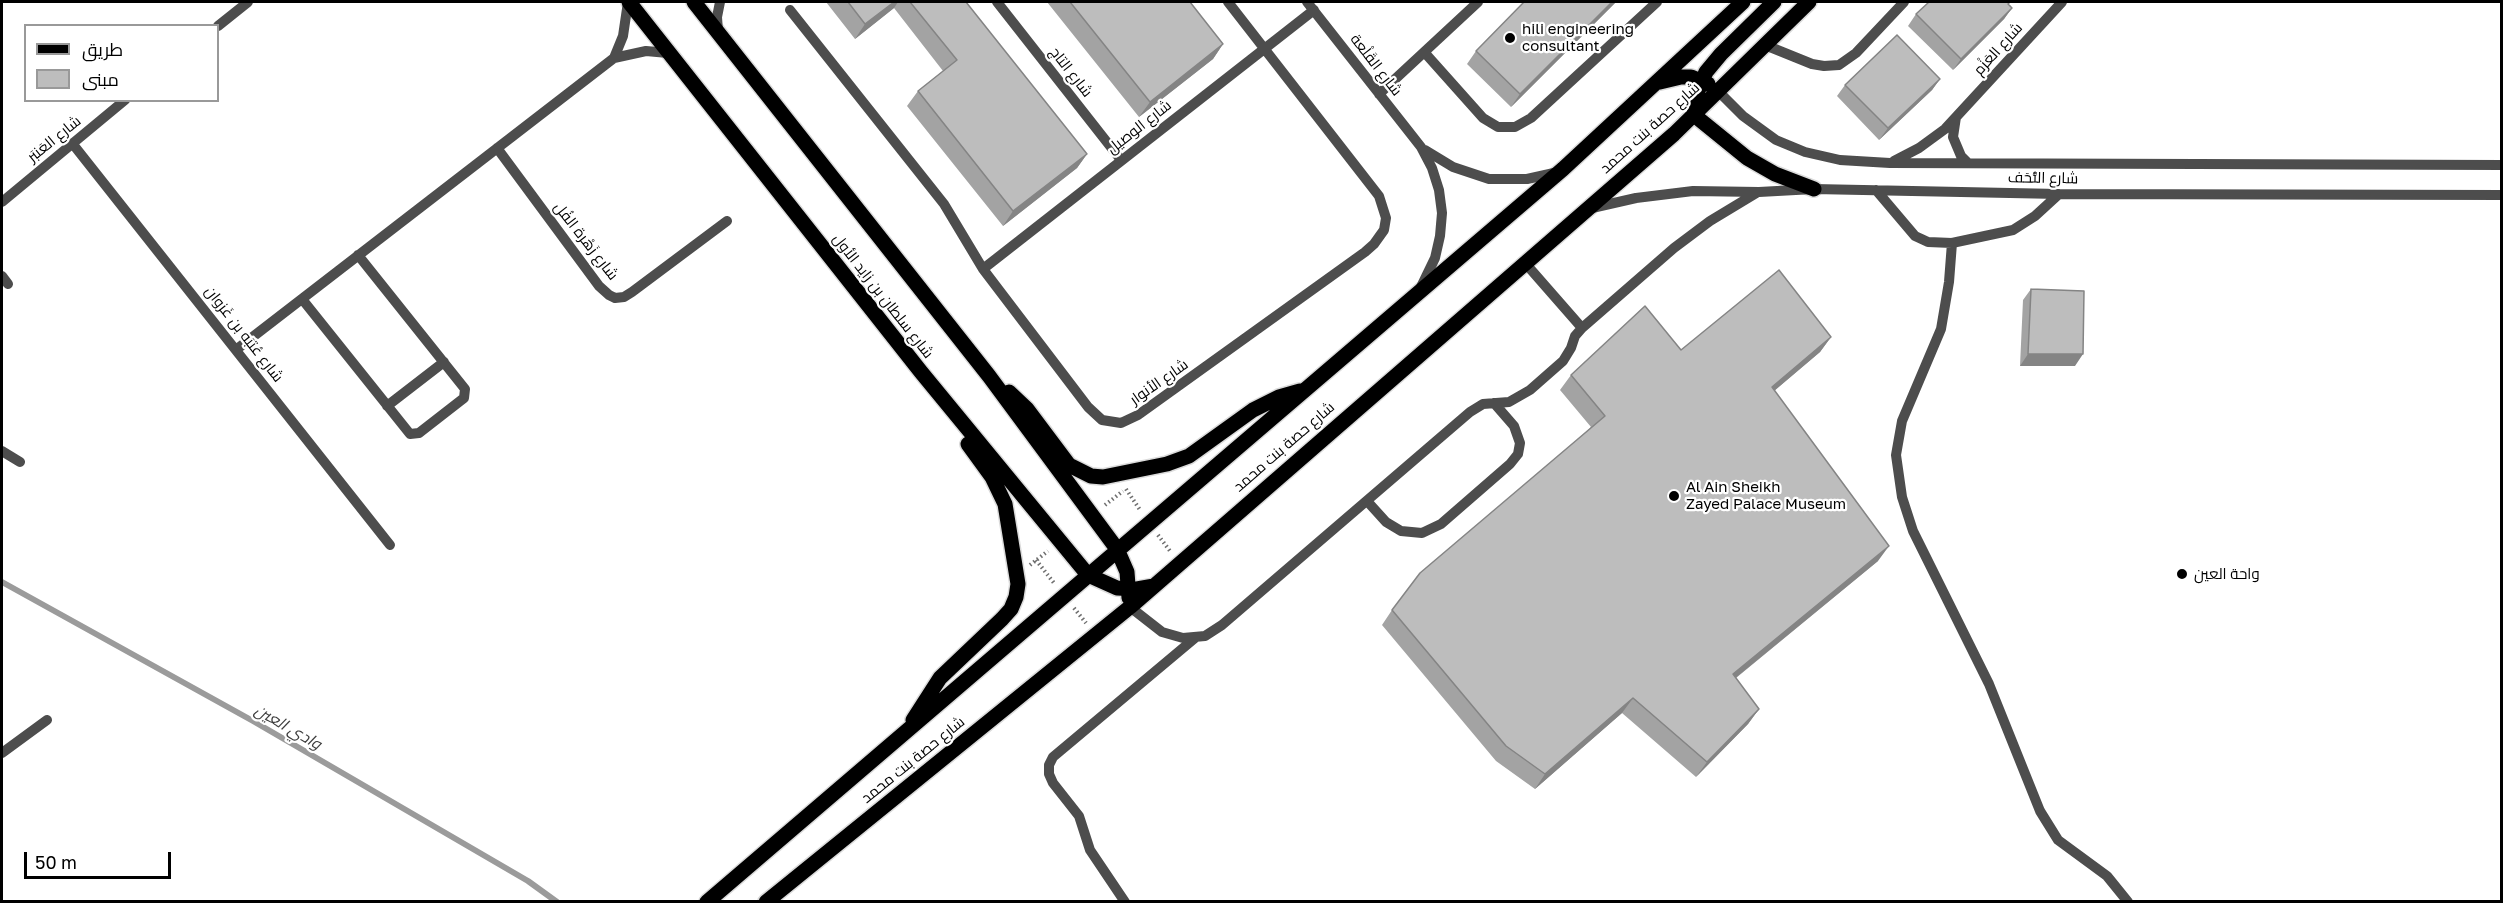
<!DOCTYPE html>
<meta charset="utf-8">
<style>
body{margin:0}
#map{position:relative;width:2503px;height:903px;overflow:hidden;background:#fff;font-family:"Golos Text",Cairo,sans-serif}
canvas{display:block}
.frame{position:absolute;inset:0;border:3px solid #000;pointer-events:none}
.legend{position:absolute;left:24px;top:24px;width:195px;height:78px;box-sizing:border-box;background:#fff;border:2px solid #999;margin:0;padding:8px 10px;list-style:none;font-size:18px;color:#000}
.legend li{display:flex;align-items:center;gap:12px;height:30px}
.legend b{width:30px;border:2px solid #999}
.scale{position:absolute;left:24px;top:852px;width:147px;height:27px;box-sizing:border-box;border:3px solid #000;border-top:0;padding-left:8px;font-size:18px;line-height:21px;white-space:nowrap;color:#000;-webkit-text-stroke:4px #fff;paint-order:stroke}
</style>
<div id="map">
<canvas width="2503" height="903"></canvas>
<div class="frame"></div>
<ul class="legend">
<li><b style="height:8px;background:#000"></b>طريق</li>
<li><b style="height:16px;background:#bdbdbd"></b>مبنى</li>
</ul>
<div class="scale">50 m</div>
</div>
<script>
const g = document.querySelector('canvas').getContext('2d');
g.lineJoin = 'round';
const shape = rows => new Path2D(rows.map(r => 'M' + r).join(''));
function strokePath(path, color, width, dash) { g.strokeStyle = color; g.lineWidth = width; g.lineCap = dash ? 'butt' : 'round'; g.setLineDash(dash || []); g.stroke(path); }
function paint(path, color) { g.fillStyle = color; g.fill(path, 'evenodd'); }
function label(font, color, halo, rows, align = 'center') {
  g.font = font + ' "Golos Text",Cairo,sans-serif'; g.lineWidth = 4.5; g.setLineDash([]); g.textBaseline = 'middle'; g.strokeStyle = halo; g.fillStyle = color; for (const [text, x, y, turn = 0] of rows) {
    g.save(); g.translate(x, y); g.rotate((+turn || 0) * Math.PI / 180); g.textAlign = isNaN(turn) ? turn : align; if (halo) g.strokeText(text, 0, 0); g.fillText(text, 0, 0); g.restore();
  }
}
strokePath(shape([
 [2,582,253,721,528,881,557,902]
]), '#9b9b9b', 6);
const major = shape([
 [629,2,921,372,1088,575,1117,588,1137,589,1154,586],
 [694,2,989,376,1117,549,1127,572,1129,598],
 [1660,82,1681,77,1691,77,1708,84],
 [1694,115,1697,93,1706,72,1721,54,1774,2],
 [1694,115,1747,158,1775,174,1814,189],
 [1009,392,1027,409,1069,465,1091,476,1103,477,1167,464,1189,456,1253,410,1279,397,1300,391],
 [913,720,940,678,1002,619,1011,609,1016,597,1018,584,1005,504,992,477,968,444],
 [707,902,1563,169,1743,2],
 [766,902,1130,607,1674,134,1809,2]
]);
strokePath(major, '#dbdbdb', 18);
strokePath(shape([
 [1126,489,1140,510],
 [1105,505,1123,491],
 [1158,535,1170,551],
 [1036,560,1054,583],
 [1030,565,1048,551],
 [1074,608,1086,623]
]), '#6f6f6f', 4, [1.5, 3]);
strokePath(shape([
 [997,2,1121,160],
 [1307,2,1421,147,1432,168,1439,190,1442,213,1440,236,1435,258,1421,287],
 [790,10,944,204,983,269,1088,407,1102,420,1121,423,1138,415,1365,252,1374,244,1384,230,1386,218,1379,196,1228,2],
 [218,26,248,2],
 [718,31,717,17,720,2],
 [1765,45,1812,64,1824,66,1839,65,1856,53,1904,2],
 [1425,53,1483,118,1498,127,1515,127,1531,118,1657,2],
 [614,58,623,36,628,2],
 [1718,91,1743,116,1776,140,1805,152,1840,160,1890,163,2502,165],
 [1379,94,1478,2],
 [1956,117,1953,137,1961,156,1968,163],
 [72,143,390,545],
 [497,148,599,286,609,295,615,298,624,297,632,292,727,221],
 [1425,150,1453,167,1489,179,1527,179,1554,173],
 [1894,161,1919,148,1945,129,2062,2],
 [1876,190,1915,236,1928,242,1952,243,2013,230,2035,216,2059,194],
 [2,202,125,100],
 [1592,208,1636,198,1693,191,1759,192,1814,189,2059,194,2502,195],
 [1952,243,1949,282,1941,329,1902,421,1896,455,1902,497,1913,531,1989,684,2040,811,2058,840,2107,876,2128,902],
 [1526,264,1582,328],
 [983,269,1314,10],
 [2,276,8,284],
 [302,299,410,434,419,433,464,398,465,389,358,255],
 [237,349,614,58,646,51,668,53],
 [387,406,444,362],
 [2,451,20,462],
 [1367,501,1386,522,1401,531,1422,533,1441,524,1510,464,1518,454,1520,443,1514,426,1494,403],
 [1130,607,1162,632,1183,638,1205,636,1222,625,1470,412,1483,404,1509,402,1530,390,1563,361,1571,348,1575,336,1582,328,1674,248,1710,221,1758,192],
 [2,753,47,720],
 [1125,902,1090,850,1079,816,1053,783,1049,774,1049,765,1053,757,1195,638]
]), '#4d4d4d', 10);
strokePath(major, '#000', 15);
paint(shape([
 [826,2,966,2,1087,154,1077,168,1003,226,907,106,918,91,943,71,894,8,855,39],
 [1047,2,1190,2,1223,44,1213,59,1139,117],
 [1524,2,1616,2,1511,107,1467,64,1476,51],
 [2010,5,2012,8,2004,19,1953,70,1908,26,1916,14],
 [1940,79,1932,90,1879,140,1837,96,1845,85],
 [2031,289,2075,366,2020,366,2023,300],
 [1831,337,1820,352,1774,391,1878,561,1736,678,1759,709,1748,724,1696,777,1622,713,1535,789,1496,761,1382,625,1392,610,1591,427,1560,390,1571,375,1681,350]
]), '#a3a3a3');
paint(shape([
 [894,2,898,2,894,8,855,39,865,24],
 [1612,2,1616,2,1511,107,1520,94],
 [2012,8,2004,19,1953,70,1961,59],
 [1223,44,1213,59,1139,117,1150,102],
 [1940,79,1932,90,1879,140,1888,128],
 [1087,154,1077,168,1003,226,1013,211],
 [1831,337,1820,352,1761,402,1772,387],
 [2028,354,2083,354,2075,366,2020,366],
 [1889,546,1878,561,1722,689,1733,674],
 [1633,698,1622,713,1535,789,1545,774],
 [1759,709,1748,724,1696,777,1707,762]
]), '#848484');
const building = shape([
 [848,2,894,2,865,24,848,2],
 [910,2,966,2,1087,154,1013,211,918,91,957,60,910,2],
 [1070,2,1190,2,1223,44,1150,102,1070,2],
 [1524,2,1612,2,1520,94,1476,51,1524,2],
 [1929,2,2010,2,2008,4,2012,8,1961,59,1916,14,1929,2],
 [1897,35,1940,79,1888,128,1845,85,1897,35],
 [1779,270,1831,337,1772,387,1889,546,1733,674,1759,709,1707,762,1633,698,1545,774,1506,746,1392,610,1420,573,1605,416,1571,375,1645,306,1681,350,1779,270],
 [2031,289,2084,291,2083,354,2028,354,2031,289]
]);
paint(building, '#bdbdbd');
strokePath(building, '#848484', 1.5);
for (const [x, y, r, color] of [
 [1510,38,6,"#000"],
 [1674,496,6,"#000"],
 [2182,574,6,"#000"]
]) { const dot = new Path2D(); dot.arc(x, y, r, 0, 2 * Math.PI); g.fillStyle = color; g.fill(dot); strokePath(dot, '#fff', 2); }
label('15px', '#000', '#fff', [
 ["hili engineering",1522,29],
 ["consultant",1522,46],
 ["Al Ain Sheikh",1686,487],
 ["Zayed Palace Museum",1686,504],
 ["واحة العين",2194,574]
], 'left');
label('15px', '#000', '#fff', [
 ["شارع العَزْم",1998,49,-48],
 ["شارع القَلْعة",1376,65,52],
 ["شارع التاج",1071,72,52],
 ["شارع الوصيل",1139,127,-38],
 ["شارع حصة بنت محمد",1650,128,-42],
 ["شارع العَنبَر",54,139,-39],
 ["شارع التُّحَف",2043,178,1],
 ["شارع زَهْرة الفُل",586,241,52],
 ["شارع سلطان بن زايد الأول",883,296,52],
 ["شارع عُتبَه بن غَزوان",244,334,52],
 ["شارع الأنوار",1159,382,-35],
 ["شارع حصة بنت محمد",1284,447,-41],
 ["شارع حصة بنت محمد",913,760,-39]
]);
label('italic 16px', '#3c3c3c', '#fff', [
 ["وادي العين",288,727,30]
]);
</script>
